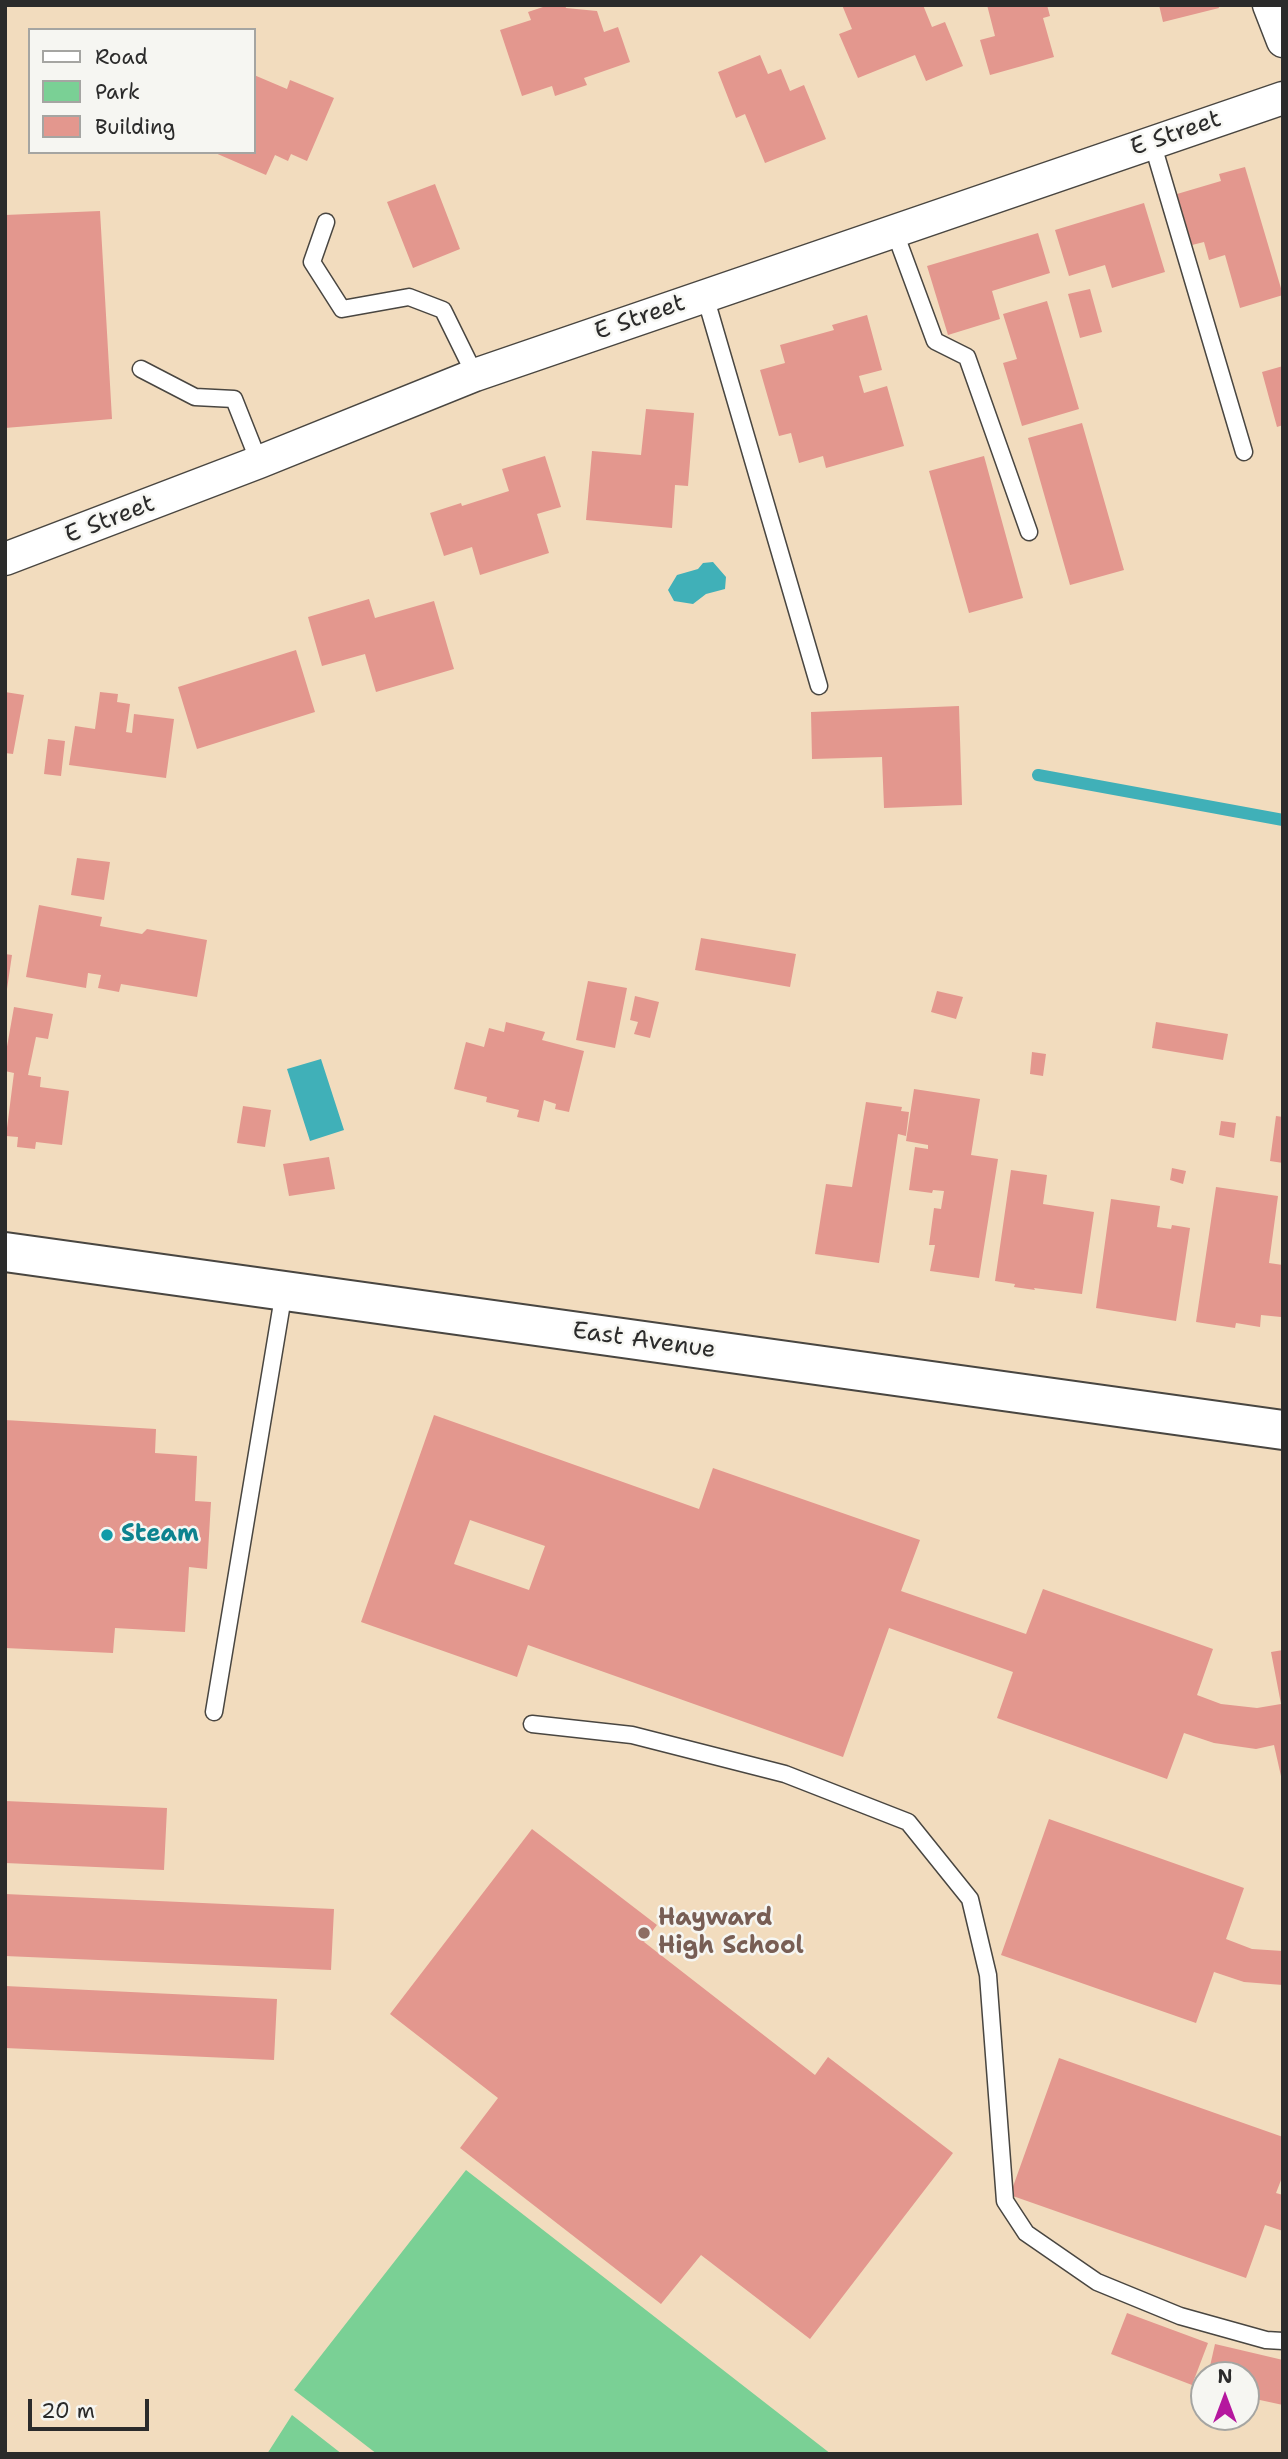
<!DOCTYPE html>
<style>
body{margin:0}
#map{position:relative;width:1288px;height:2459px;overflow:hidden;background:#f2dcbe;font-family:"Shantell Sans",sans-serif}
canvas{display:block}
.frame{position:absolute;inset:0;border:7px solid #2b2b2b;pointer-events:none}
.legend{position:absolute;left:28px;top:28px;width:228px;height:126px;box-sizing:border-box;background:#f6f6f2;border:2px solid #a5a5a2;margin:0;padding:9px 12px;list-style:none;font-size:21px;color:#2b2b2b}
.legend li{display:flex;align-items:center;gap:14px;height:35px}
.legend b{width:35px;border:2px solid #a5a5a2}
.north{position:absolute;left:1190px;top:2361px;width:70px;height:70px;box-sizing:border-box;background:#f6f6f2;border:2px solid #a5a5a2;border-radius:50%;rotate:0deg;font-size:19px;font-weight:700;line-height:28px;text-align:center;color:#2b2b2b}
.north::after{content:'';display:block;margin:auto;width:24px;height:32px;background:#b5179e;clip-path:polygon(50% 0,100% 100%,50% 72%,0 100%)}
.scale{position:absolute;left:28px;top:2399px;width:121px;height:32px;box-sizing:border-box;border:4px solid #2b2b2b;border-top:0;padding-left:9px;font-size:21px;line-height:24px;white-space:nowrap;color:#2b2b2b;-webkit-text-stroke:5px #f6f6f2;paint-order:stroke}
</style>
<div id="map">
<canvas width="1288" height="2459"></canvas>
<div class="frame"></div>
<ul class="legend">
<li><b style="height:9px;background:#fff"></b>Road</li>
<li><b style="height:19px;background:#7ad095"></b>Park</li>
<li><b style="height:19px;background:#e3978e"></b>Building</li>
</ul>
<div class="north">N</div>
<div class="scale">20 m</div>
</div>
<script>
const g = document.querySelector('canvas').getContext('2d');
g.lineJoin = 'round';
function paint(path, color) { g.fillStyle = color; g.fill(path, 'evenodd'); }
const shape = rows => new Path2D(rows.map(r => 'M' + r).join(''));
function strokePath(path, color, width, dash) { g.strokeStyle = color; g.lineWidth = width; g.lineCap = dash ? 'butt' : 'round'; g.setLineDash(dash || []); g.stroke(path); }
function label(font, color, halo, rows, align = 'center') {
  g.font = font + ' "Shantell Sans",sans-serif'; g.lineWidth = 5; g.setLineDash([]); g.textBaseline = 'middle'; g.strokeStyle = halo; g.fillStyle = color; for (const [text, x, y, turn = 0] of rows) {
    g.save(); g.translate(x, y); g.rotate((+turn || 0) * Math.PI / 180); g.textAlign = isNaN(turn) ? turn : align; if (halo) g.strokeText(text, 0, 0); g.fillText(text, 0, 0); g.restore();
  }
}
paint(shape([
 [466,2170,831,2454,377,2454,294,2390],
 [292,2415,342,2454,267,2454]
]), '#7ad095');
paint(shape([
 [713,562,726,577,725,589,706,594,693,604,674,601,668,590,677,575,698,569,703,563],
 [321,1059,344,1130,310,1141,287,1069]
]), '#40b0b8');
strokePath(shape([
 [1038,775,1283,820]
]), '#40b0b8', 12);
paint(shape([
 [549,5,565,5,566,8,597,11,604,32,618,27,630,62,584,78,587,85,555,96,552,86,522,96,500,30,531,20,528,12],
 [842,5,923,5,932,27,945,22,963,66,926,81,915,55,858,78,839,34,852,29],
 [987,5,1047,5,1050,16,1043,18,1054,57,990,75,980,40,995,36],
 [1159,5,1218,5,1219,8,1163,22],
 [760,55,768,74,781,69,790,91,804,85,826,139,765,163,745,114,736,118,718,72],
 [254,75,287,89,290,80,334,98,307,161,291,154,288,161,275,155,266,175,213,152,254,152],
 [1245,167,1283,295,1240,308,1225,255,1209,260,1204,242,1192,245,1177,194,1221,181,1219,174],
 [435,184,460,249,413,268,387,202],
 [1144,203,1165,272,1112,288,1105,265,1069,276,1055,230],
 [100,211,112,419,5,428,5,215],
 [1038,233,1050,273,992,291,1000,319,948,335,927,266],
 [1090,289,1102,332,1080,338,1068,294],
 [1047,301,1079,409,1022,426,1003,363,1017,359,1003,314],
 [867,315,882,370,859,376,864,393,887,386,904,446,826,468,823,456,799,463,791,433,779,436,760,370,785,363,780,345,834,330,832,325],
 [1283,366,1283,425,1277,427,1262,372],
 [646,409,694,413,688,486,675,485,672,528,586,520,592,451,641,455],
 [1082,423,1124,570,1070,585,1028,438],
 [545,456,561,507,537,514,549,553,480,575,472,547,444,556,430,513,461,503,462,506,509,491,502,469],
 [984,456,1023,598,969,613,929,471],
 [369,599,375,618,434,601,454,669,376,692,365,654,322,666,308,617],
 [296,650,315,712,197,749,178,687],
 [5,692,24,695,13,754,5,753],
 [100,692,118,694,117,702,130,704,126,732,132,733,134,714,174,719,166,778,69,765,75,726,95,729],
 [959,706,962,805,884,808,882,757,812,759,811,712],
 [48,739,65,741,61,776,44,774],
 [77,858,110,862,104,900,71,895],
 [39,905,102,917,100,926,142,934,147,929,207,940,197,997,121,984,119,992,98,988,101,975,88,973,86,988,26,977],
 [701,938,796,954,790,987,695,970],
 [5,954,12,955,7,989,5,989],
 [588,981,627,988,615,1048,576,1040],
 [937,991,963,997,956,1019,931,1012],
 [635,996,659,1002,650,1038,634,1034,638,1022,630,1020],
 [14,1007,53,1014,48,1039,36,1037,28,1075,41,1077,40,1087,69,1091,62,1145,36,1142,35,1149,17,1147,18,1137,6,1136,14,1073,5,1071,5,1058],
 [506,1022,545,1032,542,1040,584,1051,569,1112,555,1109,556,1104,544,1100,539,1122,517,1117,519,1110,486,1102,487,1097,454,1089,466,1042,484,1047,489,1028,504,1032],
 [1156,1022,1228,1034,1223,1060,1152,1048],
 [1032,1052,1046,1054,1043,1076,1030,1074],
 [914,1089,980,1099,971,1155,998,1159,979,1278,930,1271,935,1245,929,1245,934,1208,941,1209,944,1191,933,1190,932,1193,909,1190,915,1147,928,1149,928,1145,906,1141],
 [866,1102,902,1107,901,1111,909,1112,906,1136,898,1134,879,1263,815,1254,826,1184,852,1187],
 [243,1106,271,1110,265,1147,237,1143],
 [1276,1116,1283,1117,1283,1163,1270,1161],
 [1221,1121,1236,1123,1234,1138,1219,1135],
 [329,1157,335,1189,289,1196,283,1164],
 [1172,1168,1186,1171,1183,1184,1170,1180],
 [1011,1170,1047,1175,1043,1204,1094,1212,1082,1294,1034,1288,1035,1290,1014,1287,1015,1284,995,1281],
 [1216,1187,1278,1196,1269,1263,1283,1265,1283,1303,1281,1317,1261,1315,1260,1327,1236,1323,1235,1328,1196,1322],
 [1111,1199,1160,1206,1157,1227,1171,1229,1172,1225,1190,1228,1176,1321,1096,1308],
 [434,1415,699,1509,713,1468,920,1540,901,1591,1026,1634,1043,1589,1213,1649,1197,1695,1221,1704,1257,1708,1281,1704,1271,1652,1283,1650,1283,1785,1274,1745,1256,1749,1214,1743,1184,1733,1167,1779,997,1718,1013,1672,889,1628,843,1757,528,1645,517,1677,361,1622],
 [470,1520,545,1546,529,1590,454,1564],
 [5,1420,156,1429,155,1453,197,1456,195,1501,211,1502,207,1569,189,1567,185,1632,115,1628,113,1653,5,1648],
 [5,1801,167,1808,164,1870,5,1863],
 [1049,1819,1244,1888,1226,1939,1252,1949,1283,1951,1283,1985,1244,1982,1214,1972,1196,2023,1001,1955],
 [532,1829,657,1925,644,1942,815,2075,828,2057,953,2153,810,2339,701,2255,661,2304,460,2148,498,2098,390,2014],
 [5,1894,334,1909,331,1970,5,1956],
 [5,1986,277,1999,274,2060,5,2048],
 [1059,2058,1283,2137,1283,2175,1276,2193,1283,2195,1283,2231,1265,2225,1246,2278,1010,2195],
 [1127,2313,1208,2343,1192,2385,1111,2354],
 [1215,2344,1283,2360,1283,2405,1246,2397,1246,2375,1208,2375]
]), '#e3978e');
const service = shape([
 [1152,142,1244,452],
 [326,222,312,262,342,309,409,297,443,310,475,375],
 [894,230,935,341,967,357,1029,532],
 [705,296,819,686],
 [141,369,195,397,234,399,259,462],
 [214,1712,284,1291],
 [532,1724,632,1735,785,1774,908,1822,970,1899,988,1975,1005,2201,1026,2233,1097,2282,1180,2316,1266,2340,1283,2341]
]);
const minor = shape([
 [1269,5,1283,41],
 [5,559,259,462,475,375,1283,98]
]);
const tertiary = shape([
 [5,1252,1283,1430]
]);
strokePath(service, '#494641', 19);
strokePath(minor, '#494641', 35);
strokePath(tertiary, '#494641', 42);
strokePath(service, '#fff', 16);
strokePath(minor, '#fff', 32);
strokePath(tertiary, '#fff', 38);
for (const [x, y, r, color] of [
 [107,1535,7,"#0f9aa8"],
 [644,1933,7,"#8d6e63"]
]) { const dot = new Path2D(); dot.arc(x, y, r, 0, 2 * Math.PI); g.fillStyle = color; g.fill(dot); strokePath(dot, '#f6f6f2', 2.5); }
label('24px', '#2b2b2b', '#f6f6f2', [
 ["E Street",1176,134,-19],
 ["E Street",640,318,-19],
 ["E Street",110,520,-21],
 ["East Avenue",644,1341,8]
]);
label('bold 24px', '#0d838f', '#f6f6f2', [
 ["Steam",121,1535]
], 'left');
label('bold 24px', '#785e54', '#f6f6f2', [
 ["Hayward",658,1919],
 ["High School",658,1947]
], 'left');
</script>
